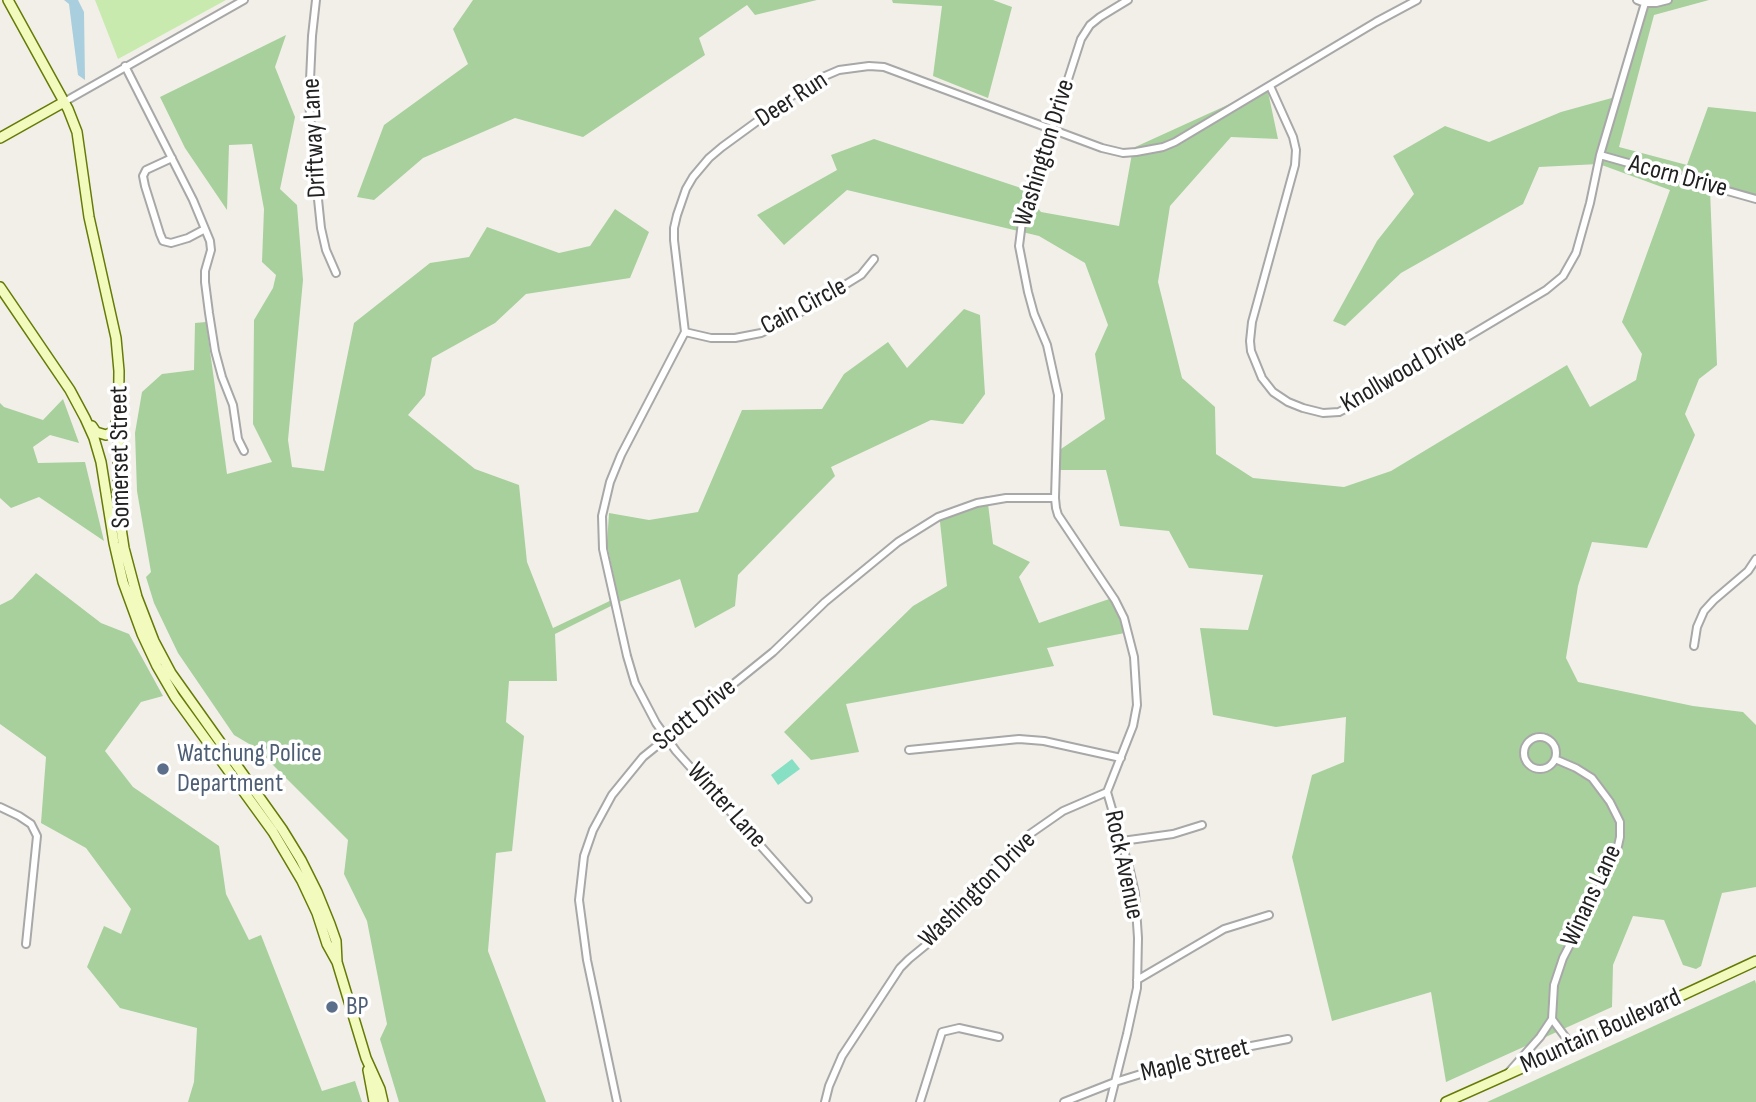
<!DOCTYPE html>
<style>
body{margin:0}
canvas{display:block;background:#f1efe8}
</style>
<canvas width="1756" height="1102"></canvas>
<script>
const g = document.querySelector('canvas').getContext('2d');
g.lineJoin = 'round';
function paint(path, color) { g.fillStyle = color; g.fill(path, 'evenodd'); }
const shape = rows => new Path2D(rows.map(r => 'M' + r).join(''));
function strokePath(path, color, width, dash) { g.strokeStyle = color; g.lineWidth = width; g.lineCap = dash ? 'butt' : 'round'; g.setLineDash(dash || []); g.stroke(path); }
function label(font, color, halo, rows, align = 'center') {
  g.font = font + ' "Sofia Sans Condensed",sans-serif'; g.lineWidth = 7; g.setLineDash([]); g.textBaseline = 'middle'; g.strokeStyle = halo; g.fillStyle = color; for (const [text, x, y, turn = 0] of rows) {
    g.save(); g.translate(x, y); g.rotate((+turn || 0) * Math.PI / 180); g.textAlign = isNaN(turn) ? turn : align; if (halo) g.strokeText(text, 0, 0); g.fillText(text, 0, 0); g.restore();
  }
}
paint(shape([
 [95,0,226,0,118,59]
]), '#c8eaaf');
paint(shape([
 [473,0,817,0,755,15,747,5,699,38,705,55,583,137,515,118,423,158,374,200,357,197,384,125,468,64,453,29],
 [892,0,993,0,1012,7,988,98,933,76,942,6,893,3],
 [1664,0,1709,0,1654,15,1619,147,1687,165,1708,107,1756,112,1756,196,1710,190,1717,365,1699,379,1685,414,1695,435,1647,548,1592,542,1578,586,1566,658,1578,682,1693,706,1743,712,1756,725,1756,887,1722,893,1701,966,1696,969,1683,965,1664,920,1633,916,1613,965,1612,1007,1446,1082,1431,992,1332,1021,1292,857,1312,775,1344,762,1346,717,1276,727,1213,715,1200,628,1248,630,1263,575,1189,568,1169,531,1120,526,1106,470,1059,470,1061,449,1105,419,1095,354,1108,325,1085,263,1039,236,847,190,784,245,757,215,837,170,831,155,874,139,1021,188,1041,212,1119,226,1133,148,1267,87,1278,139,1231,137,1170,206,1158,282,1182,378,1215,407,1216,454,1253,478,1344,487,1391,471,1567,365,1590,407,1636,380,1642,354,1622,322,1670,190,1599,164,1539,167,1523,204,1401,273,1345,326,1333,321,1377,241,1414,194,1393,156,1445,126,1489,142,1561,112,1619,96,1648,7,1663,3],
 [286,35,275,67,295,117,280,189,297,205,303,280,288,440,292,467,324,471,354,323,430,263,469,257,487,227,559,253,590,246,615,209,649,232,630,278,526,294,495,323,432,358,425,395,408,415,475,469,519,485,527,562,553,628,618,597,607,544,609,513,649,520,698,512,742,410,822,409,844,374,888,342,907,368,964,309,980,315,985,394,963,424,931,420,831,467,835,476,738,575,735,606,695,628,680,579,619,602,555,634,557,681,509,681,506,722,524,736,512,851,496,853,488,951,546,1102,399,1102,380,1039,387,1024,367,921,344,874,348,840,256,748,234,735,178,653,154,603,146,577,151,572,137,491,135,433,142,392,162,374,194,370,195,323,206,322,227,474,272,462,253,424,254,320,273,288,276,275,262,262,264,209,252,144,229,145,227,210,185,148,160,97],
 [63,399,79,443,50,435,33,447,38,463,85,462,104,541,39,497,11,508,0,498,0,403,4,407,43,420],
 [987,496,993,544,1030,562,1019,577,1039,623,1118,596,1130,632,1047,648,1054,666,846,704,859,752,811,760,784,732,913,606,947,586,939,513],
 [36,573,101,623,129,634,163,696,141,702,105,751,133,787,219,846,226,894,249,940,261,935,322,1091,355,1081,362,1102,188,1102,194,1082,197,1028,120,1008,87,967,104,926,121,934,131,909,86,848,41,823,46,757,0,724,0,605,12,599],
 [1755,980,1756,984,1756,1102,1487,1102]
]), '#a8d09d');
paint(shape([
 [792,759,800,769,778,785,771,775]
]), '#87dfc4');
paint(shape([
 [64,0,78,0,84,12,85,80,78,75,69,4]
]), '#a9cede');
const street = shape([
 [316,0,312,36,309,102,313,151,321,228,326,250,336,273],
 [1637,0,1645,3,1656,3,1668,0],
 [125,66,193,200,210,241,211,250,205,271,205,282,209,313,215,351,222,377,233,405,238,439,244,451],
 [1270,86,1293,137,1296,150,1295,165,1252,322,1250,341,1251,351,1262,378,1273,392,1288,402,1303,408,1323,413,1339,412,1360,401,1546,290,1563,276,1576,253,1590,203,1600,155,1645,3],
 [64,102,244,0],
 [1600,155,1756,199],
 [172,158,146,170,143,176,145,186,160,234,163,241,171,243,188,238,205,229],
 [685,332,711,338,735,338,761,333,791,318,861,275,874,259],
 [1694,646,1697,627,1704,611,1714,600,1748,571,1756,559],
 '1524 753a16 16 0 1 1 32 0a16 16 0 1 1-32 0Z',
 [909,750,1019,739,1044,741,1121,758],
 [1107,792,1130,871,1135,893,1138,938,1137,988,1127,1034,1110,1102],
 [0,807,19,816,31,824,37,836,26,944],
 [1122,841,1173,834,1202,825],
 [808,899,676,751,656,723,635,683,627,656,603,549,602,516,610,482,621,455,685,332,674,240,674,228,677,215,686,189,693,177,709,158,722,147,811,82,839,70,869,66,884,67,1102,148,1123,153,1136,152,1163,147,1175,142,1376,22,1417,0],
 [1137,980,1224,929,1269,915],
 [1552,1019,1572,1046],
 [1509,1072,1540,1037,1552,1019,1554,985,1563,958,1609,869,1618,846,1620,837,1620,822,1610,802,1592,778,1576,768,1555,759],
 [617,1102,587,960,579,900,584,856,593,830,612,795,643,757,773,652,825,602,898,542,938,517,977,503,1006,498,1055,498],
 [825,1102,829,1086,842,1056,900,968,909,959,942,932,984,878,1030,834,1063,811,1107,792,1133,726,1137,705,1134,657,1124,618,1115,600,1058,515,1056,508,1055,498,1058,395,1047,345,1034,314,1028,292,1019,246,1022,222,1081,39,1090,25,1100,17,1128,0],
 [920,1102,942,1032,959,1028,999,1037],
 [1064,1102,1115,1082,1199,1056,1288,1039]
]);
const secondary = shape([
 [8,0,68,109,77,132,89,217,116,338,119,371,118,475,119,515,124,548,137,597,154,641,171,673,282,829,301,860,317,892,330,924,336,941,337,962],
 [0,138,64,102],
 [0,287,70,390,85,418,94,438,101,462,114,543,123,582,142,634,157,666,175,697,273,832,302,881,317,913,327,944,337,962,366,1058,380,1089,383,1102],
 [92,426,96,432,106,435,112,432,116,423],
 [368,1070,374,1102],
 [1446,1102,1614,1027,1756,961]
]);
strokePath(street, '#a8a8a8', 10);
strokePath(secondary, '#657b06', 12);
strokePath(street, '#fff', 6);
strokePath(secondary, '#f2fabe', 9);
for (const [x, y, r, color] of [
 [163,769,7,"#5c6f8a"],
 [332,1007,7,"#5c6f8a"]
]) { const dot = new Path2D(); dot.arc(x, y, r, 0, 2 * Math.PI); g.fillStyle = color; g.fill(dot); strokePath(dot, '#fff', 2.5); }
label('26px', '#212121', '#fff', [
 ["Deer Run",792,100,-33],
 ["Driftway Lane",315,138,-93],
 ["Washington Drive",1045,153,-73],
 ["Acorn Drive",1678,177,15],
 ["Cain Circle",804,307,-28],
 ["Knollwood Drive",1404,372,-30],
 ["Somerset Street",121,457,-91],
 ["Scott Drive",695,715,-39],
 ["Winter Lane",726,806,48],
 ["Rock Avenue",1123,865,78],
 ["Washington Drive",978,890,-45],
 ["Winans Lane",1592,896,-65],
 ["Mountain Boulevard",1601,1032,-24],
 ["Maple Street",1195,1061,-14]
]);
label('26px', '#4e5e75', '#fff', [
 ["Watchung Police",177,754],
 ["Department",177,784],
 ["BP",346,1007]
], 'left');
</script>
